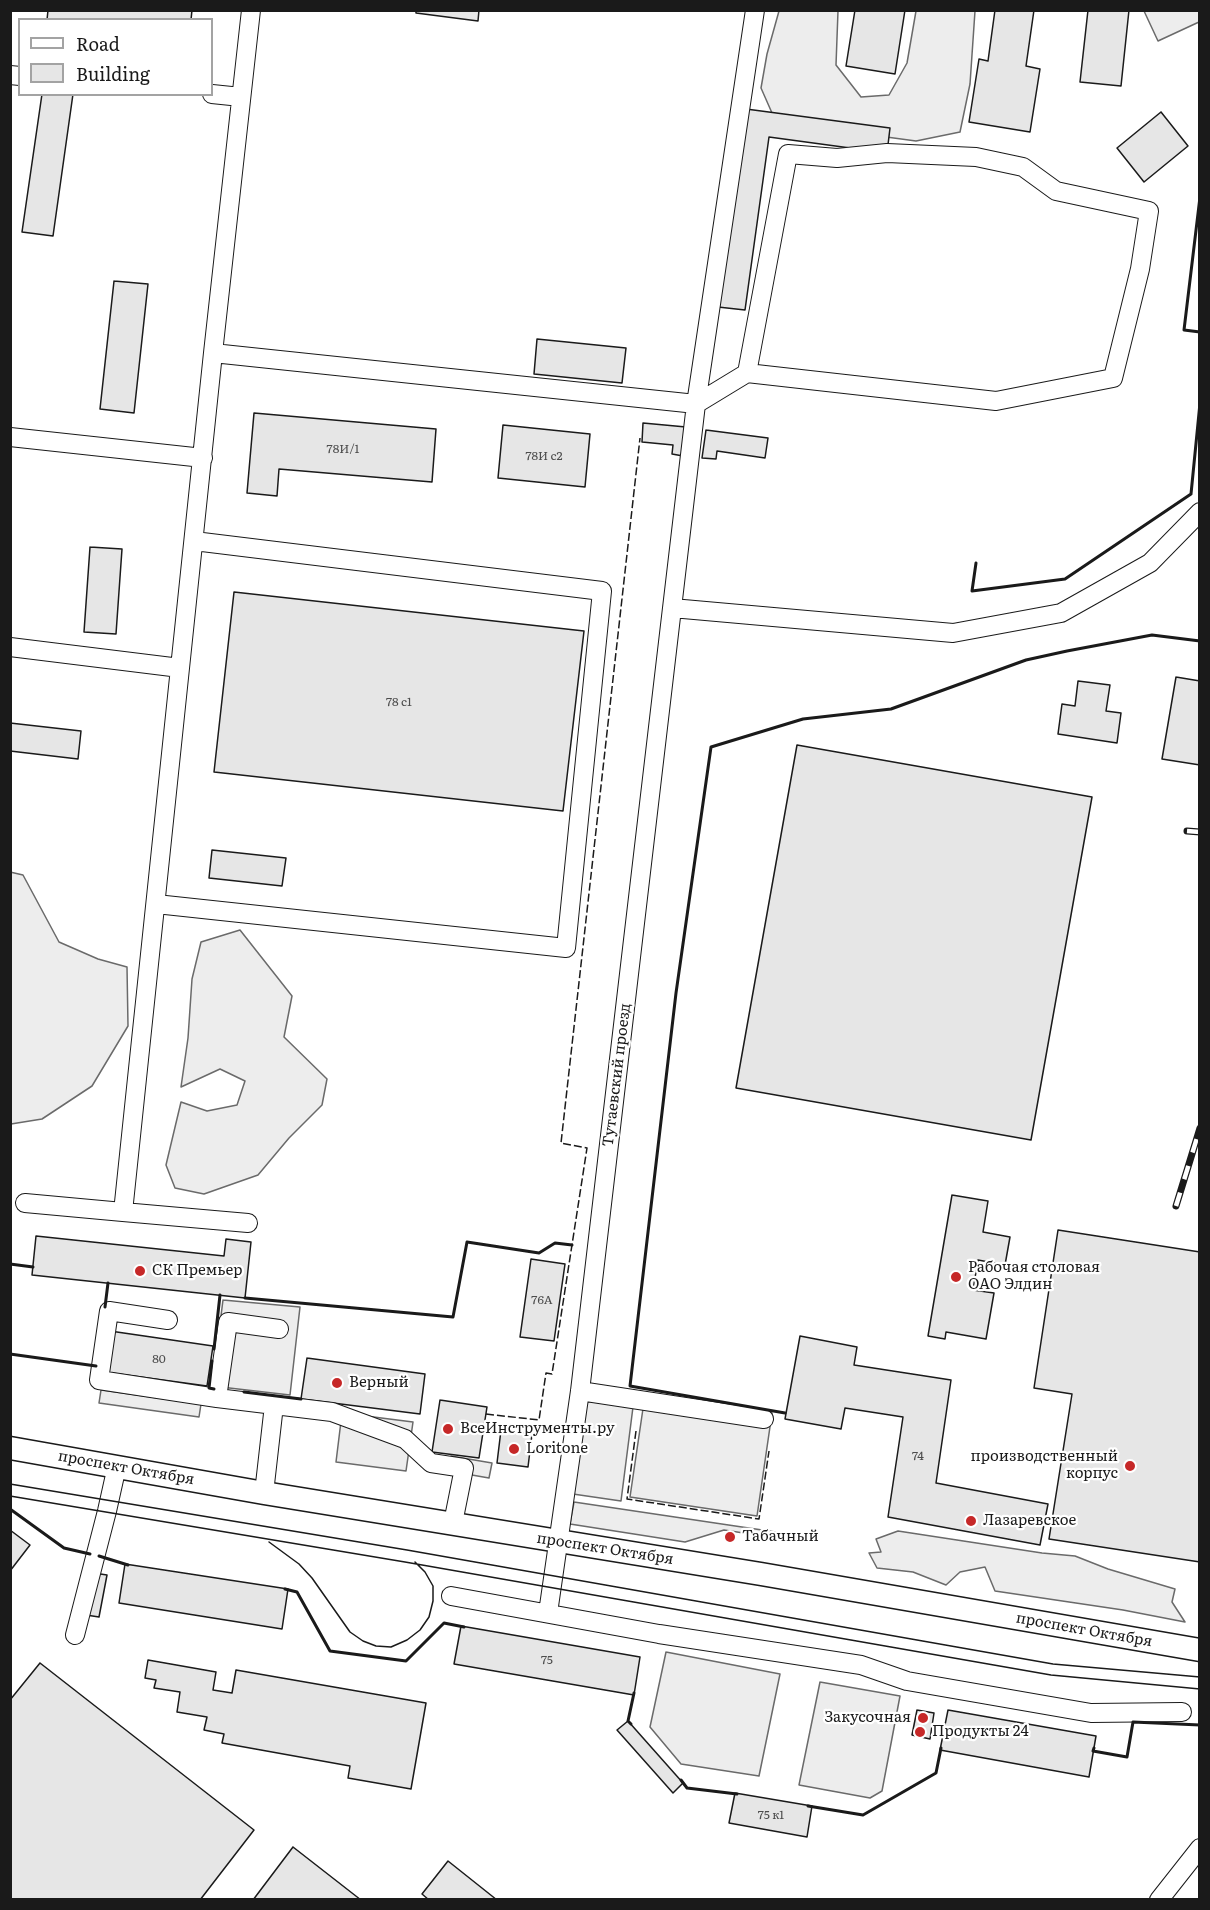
<!DOCTYPE html>
<meta charset="utf-8">
<style>
body{margin:0}
#map{position:relative;width:1210px;height:1910px;overflow:hidden;background:#fff;font-family:Literata,serif}
canvas{display:block}
.frame{position:absolute;inset:0;border:12px solid #1a1a1a;pointer-events:none}
.legend{position:absolute;left:18px;top:18px;width:195px;height:78px;box-sizing:border-box;background:#fff;border:2px solid #a3a3a3;margin:0;padding:8px 10px;list-style:none;font-size:18px;color:#1a1a1a}
.legend li{display:flex;align-items:center;gap:12px;height:30px}
.legend b{width:30px;border:2px solid #a3a3a3}
</style>
<div id="map">
<canvas width="1210" height="1910"></canvas>
<div class="frame"></div>
<ul class="legend">
<li><b style="height:8px;background:#fff"></b>Road</li>
<li><b style="height:16px;background:#e6e6e6"></b>Building</li>
</ul>
</div>
<script>
const g = document.querySelector('canvas').getContext('2d');
g.lineJoin = 'round';
function paint(path, color) { g.fillStyle = color; g.fill(path, 'evenodd'); }
const shape = rows => new Path2D(rows.map(r => 'M' + r).join(''));
function strokePath(path, color, width, dash) { g.strokeStyle = color; g.lineWidth = width; g.lineCap = dash ? 'butt' : 'round'; g.setLineDash(dash || []); g.stroke(path); }
function label(font, color, halo, rows, align = 'center') {
  g.font = font + ' Literata,serif'; g.lineWidth = 4.5; g.setLineDash([]); g.textBaseline = 'middle'; g.strokeStyle = halo; g.fillStyle = color; for (const [text, x, y, turn = 0] of rows) {
    g.save(); g.translate(x, y); g.rotate((+turn || 0) * Math.PI / 180); g.textAlign = isNaN(turn) ? turn : align; if (halo) g.strokeText(text, 0, 0); g.fillText(text, 0, 0); g.restore();
  }
}
const built = shape([
 [779,11,838,11,836,65,861,97,889,95,907,63,916,11,975,11,970,84,960,132,916,141,827,129,772,113,761,88,767,54,779,11],
 [1144,11,1199,11,1199,22,1158,41,1144,11],
 [10,872,23,875,59,942,98,959,127,967,128,1026,92,1086,42,1119,11,1124,10,872],
 [240,930,292,996,284,1037,327,1079,322,1105,289,1138,258,1175,204,1194,175,1188,166,1165,181,1102,207,1111,237,1105,245,1081,220,1069,181,1087,188,1038,192,979,201,942,240,930],
 [223,1300,300,1307,290,1395,212,1386,223,1300],
 [101,1390,201,1404,199,1417,99,1403,101,1390],
 [645,1395,772,1413,757,1516,630,1497,645,1395],
 [579,1400,633,1407,621,1501,566,1493,579,1400],
 [342,1413,413,1422,406,1471,336,1462,342,1413],
 [451,1456,492,1463,489,1478,449,1471,451,1456],
 [574,1502,789,1534,789,1540,724,1530,685,1542,570,1524,574,1502],
 [898,1531,1042,1553,1075,1556,1108,1569,1175,1589,1172,1602,1185,1622,1123,1610,995,1591,985,1567,960,1572,946,1585,913,1572,877,1568,869,1553,881,1552,876,1539,898,1531],
 [666,1652,780,1674,759,1776,681,1764,650,1727,666,1652],
 [820,1682,900,1696,882,1791,870,1798,799,1785,820,1682]
]);
paint(built, '#ededed');
strokePath(built, '#6a6a6a', 1.5);
const building = shape([
 [48,10,192,10,191,20,47,20,48,10],
 [416,10,479,10,478,21,416,13,416,10],
 [855,10,905,10,895,74,846,66,855,10],
 [995,10,1034,10,1026,66,1040,69,1030,132,969,122,979,59,988,61,995,10],
 [1088,10,1129,10,1121,86,1080,82,1088,10],
 [42,94,73,94,53,236,22,232,42,94],
 [746,109,890,128,887,153,769,137,745,310,718,307,746,109],
 [1161,112,1188,146,1144,182,1117,148,1161,112],
 [114,281,148,284,134,413,100,409,114,281],
 [537,339,626,348,622,383,534,374,537,339],
 [254,413,436,429,432,482,279,469,277,496,247,493,254,413],
 [643,423,686,427,683,456,672,454,673,445,642,442,643,423],
 [503,425,590,434,585,487,498,478,503,425],
 [706,430,768,438,765,458,717,451,716,459,702,458,706,430],
 [90,547,122,549,116,634,84,632,90,547],
 [234,592,584,631,563,811,214,772,234,592],
 [1176,677,1200,681,1200,765,1162,759,1176,677],
 [1078,681,1110,685,1106,711,1121,713,1117,743,1058,734,1062,704,1075,706,1078,681],
 [10,723,81,731,78,759,10,751,10,723],
 [797,745,1092,797,1031,1140,736,1088,797,745],
 [212,850,286,858,282,886,209,878,212,850],
 [952,1195,988,1201,983,1232,1010,1237,1005,1265,978,1260,973,1290,994,1293,986,1339,946,1332,945,1339,928,1336,952,1195],
 [1058,1230,1200,1252,1200,1562,1049,1539,1072,1394,1034,1388,1058,1230],
 [36,1236,224,1256,226,1239,251,1242,245,1298,32,1275,36,1236],
 [531,1259,565,1264,554,1341,520,1337,531,1259],
 [110,1331,213,1346,207,1386,104,1372,110,1331],
 [800,1336,857,1347,854,1365,951,1380,936,1483,1048,1504,1040,1545,888,1517,903,1417,845,1408,841,1429,785,1419,800,1336],
 [307,1358,425,1374,420,1414,301,1399,307,1358],
 [440,1400,487,1407,479,1458,432,1452,440,1400],
 [501,1430,532,1434,528,1467,497,1463,501,1430],
 [10,1530,30,1545,10,1571,10,1530],
 [125,1564,288,1589,282,1629,119,1603,125,1564],
 [94,1573,107,1575,99,1617,86,1615,94,1573],
 [461,1626,640,1657,634,1695,454,1664,461,1626],
 [148,1660,216,1672,213,1690,232,1693,236,1670,426,1703,411,1789,348,1778,350,1766,222,1743,224,1734,204,1730,207,1717,177,1712,180,1692,154,1688,156,1680,145,1678,148,1660],
 [40,1663,254,1830,200,1900,10,1900,10,1700,40,1663],
 [917,1710,934,1713,930,1739,912,1735,917,1710],
 [948,1710,1096,1736,1089,1777,940,1750,948,1710],
 [628,1721,683,1783,673,1793,617,1730,628,1721],
 [735,1793,812,1806,807,1837,729,1823,735,1793],
 [293,1847,361,1900,253,1900,293,1847],
 [448,1861,497,1900,429,1900,422,1894,448,1861]
]);
paint(building, '#e6e6e6');
strokePath(building, '#1a1a1a', 1.5);
const minor = shape([
 [10,75,20,76],
 [212,94,241,97],
 [213,353,696,404,747,373,996,401,1113,378,1140,269,1149,211,1056,191,1023,167,976,157,887,153,837,158,788,154,747,373],
 [10,437,203,458],
 [672,608,953,633,1061,613,1150,563,1200,512],
 [10,647,180,668],
 [156,904,566,948,602,591,194,541],
 [25,1203,123,1212,213,353,251,10],
 [123,1212,248,1223],
 [168,1320,109,1311,99,1380,217,1398,332,1412,405,1439,431,1463,464,1468,453,1523],
 [580,1391,764,1419],
 [217,1398,228,1322,279,1329],
 [264,1493,274,1405],
 [451,1596,659,1634,861,1665,907,1681,1091,1713,1182,1712],
 [548,1613,580,1391,696,404,755,10],
 [75,1635,107,1511,117,1466],
 [1159,1900,1200,1848]
]);
const major = shape([
 [10,1448,264,1493,761,1574,1200,1650]
]);
strokePath(minor, '#1a1a1a', 20);
strokePath(major, '#1a1a1a', 25);
strokePath(minor, '#fff', 18);
strokePath(major, '#fff', 22);
strokePath(shape([
 [10,1484,407,1550,1053,1664,1200,1677],
 [10,1496,405,1562,1051,1675,1200,1689],
 [269,1542,299,1564,312,1578,350,1632,363,1641,376,1646,391,1647,407,1640,420,1630,429,1617,433,1601,433,1586,425,1572,415,1562]
]), '#1a1a1a', 1.5);
const rail = shape([
 [1187,831,1200,832],
 [1176,1206,1200,1128]
]);
strokePath(rail, '#1a1a1a', 7);
strokePath(rail, '#fff', 4.5, [14]);
strokePath(shape([
 [486,1414,539,1420,546,1373,552,1374,587,1148,561,1143,640,438],
 [636,1431,627,1499,759,1519,769,1451]
]), '#1a1a1a', 1.5, [8, 3]);
strokePath(shape([
 [1200,197,1184,330,1200,332],
 [976,563,972,591,1065,579,1191,494,1200,403],
 [10,1264,33,1267],
 [245,1298,453,1317,467,1242,539,1253,555,1243,572,1245],
 [105,1307,108,1283],
 [214,1349,220,1295],
 [10,1354,96,1366],
 [212,1361,209,1388,214,1389],
 [244,1392,301,1399],
 [785,1413,630,1386,676,993,711,747,803,719,891,709,1026,660,1067,651,1152,635,1200,641],
 [10,1509,64,1548,90,1554],
 [99,1556,128,1565],
 [285,1589,297,1592,330,1651,406,1661,444,1623,464,1627],
 [631,1724,628,1721,634,1693],
 [1094,1748,1093,1751,1127,1757,1133,1722,1200,1725],
 [681,1780,687,1788,737,1794],
 [808,1806,863,1815,936,1773,941,1748]
]), '#1a1a1a', 3);
for (const [x, y, r, color] of [
 [140,1271,6,"#c62828"],
 [956,1277,6,"#c62828"],
 [337,1383,6,"#c62828"],
 [448,1429,6,"#c62828"],
 [514,1449,6,"#c62828"],
 [1130,1466,6,"#c62828"],
 [971,1521,6,"#c62828"],
 [730,1537,6,"#c62828"],
 [923,1718,6,"#c62828"],
 [920,1732,6,"#c62828"]
]) { const dot = new Path2D(); dot.arc(x, y, r, 0, 2 * Math.PI); g.fillStyle = color; g.fill(dot); strokePath(dot, '#fff', 2); }
label('12px', '#4d4d4d', null, [
 ["78И/1",343,449],
 ["78И с2",544,456],
 ["78 с1",399,702],
 ["76А",542,1300],
 ["80",159,1359],
 ["74",918,1456],
 ["75",547,1660],
 ["75 к1",771,1815]
]);
label('15px', '#1a1a1a', '#fff', [
 ["Тутаевский проезд",617,1075,-83],
 ["проспект Октября",126,1468,10],
 ["проспект Октября",605,1549,9],
 ["проспект Октября",1084,1630,10]
]);
label('15px', '#1a1a1a', '#fff', [
 ["Рабочая столовая",968,1268],
 ["ОАО Элдин",968,1285],
 ["СК Премьер",152,1271],
 ["Верный",349,1383],
 ["ВсеИнструменты.ру",460,1429],
 ["Loritone",526,1449],
 ["производственный",1118,1457,"right"],
 ["корпус",1118,1474,"right"],
 ["Лазаревское",983,1521],
 ["Табачный",742,1537],
 ["Закусочная",911,1718,"right"],
 ["Продукты 24",932,1732]
], 'left');
</script>
